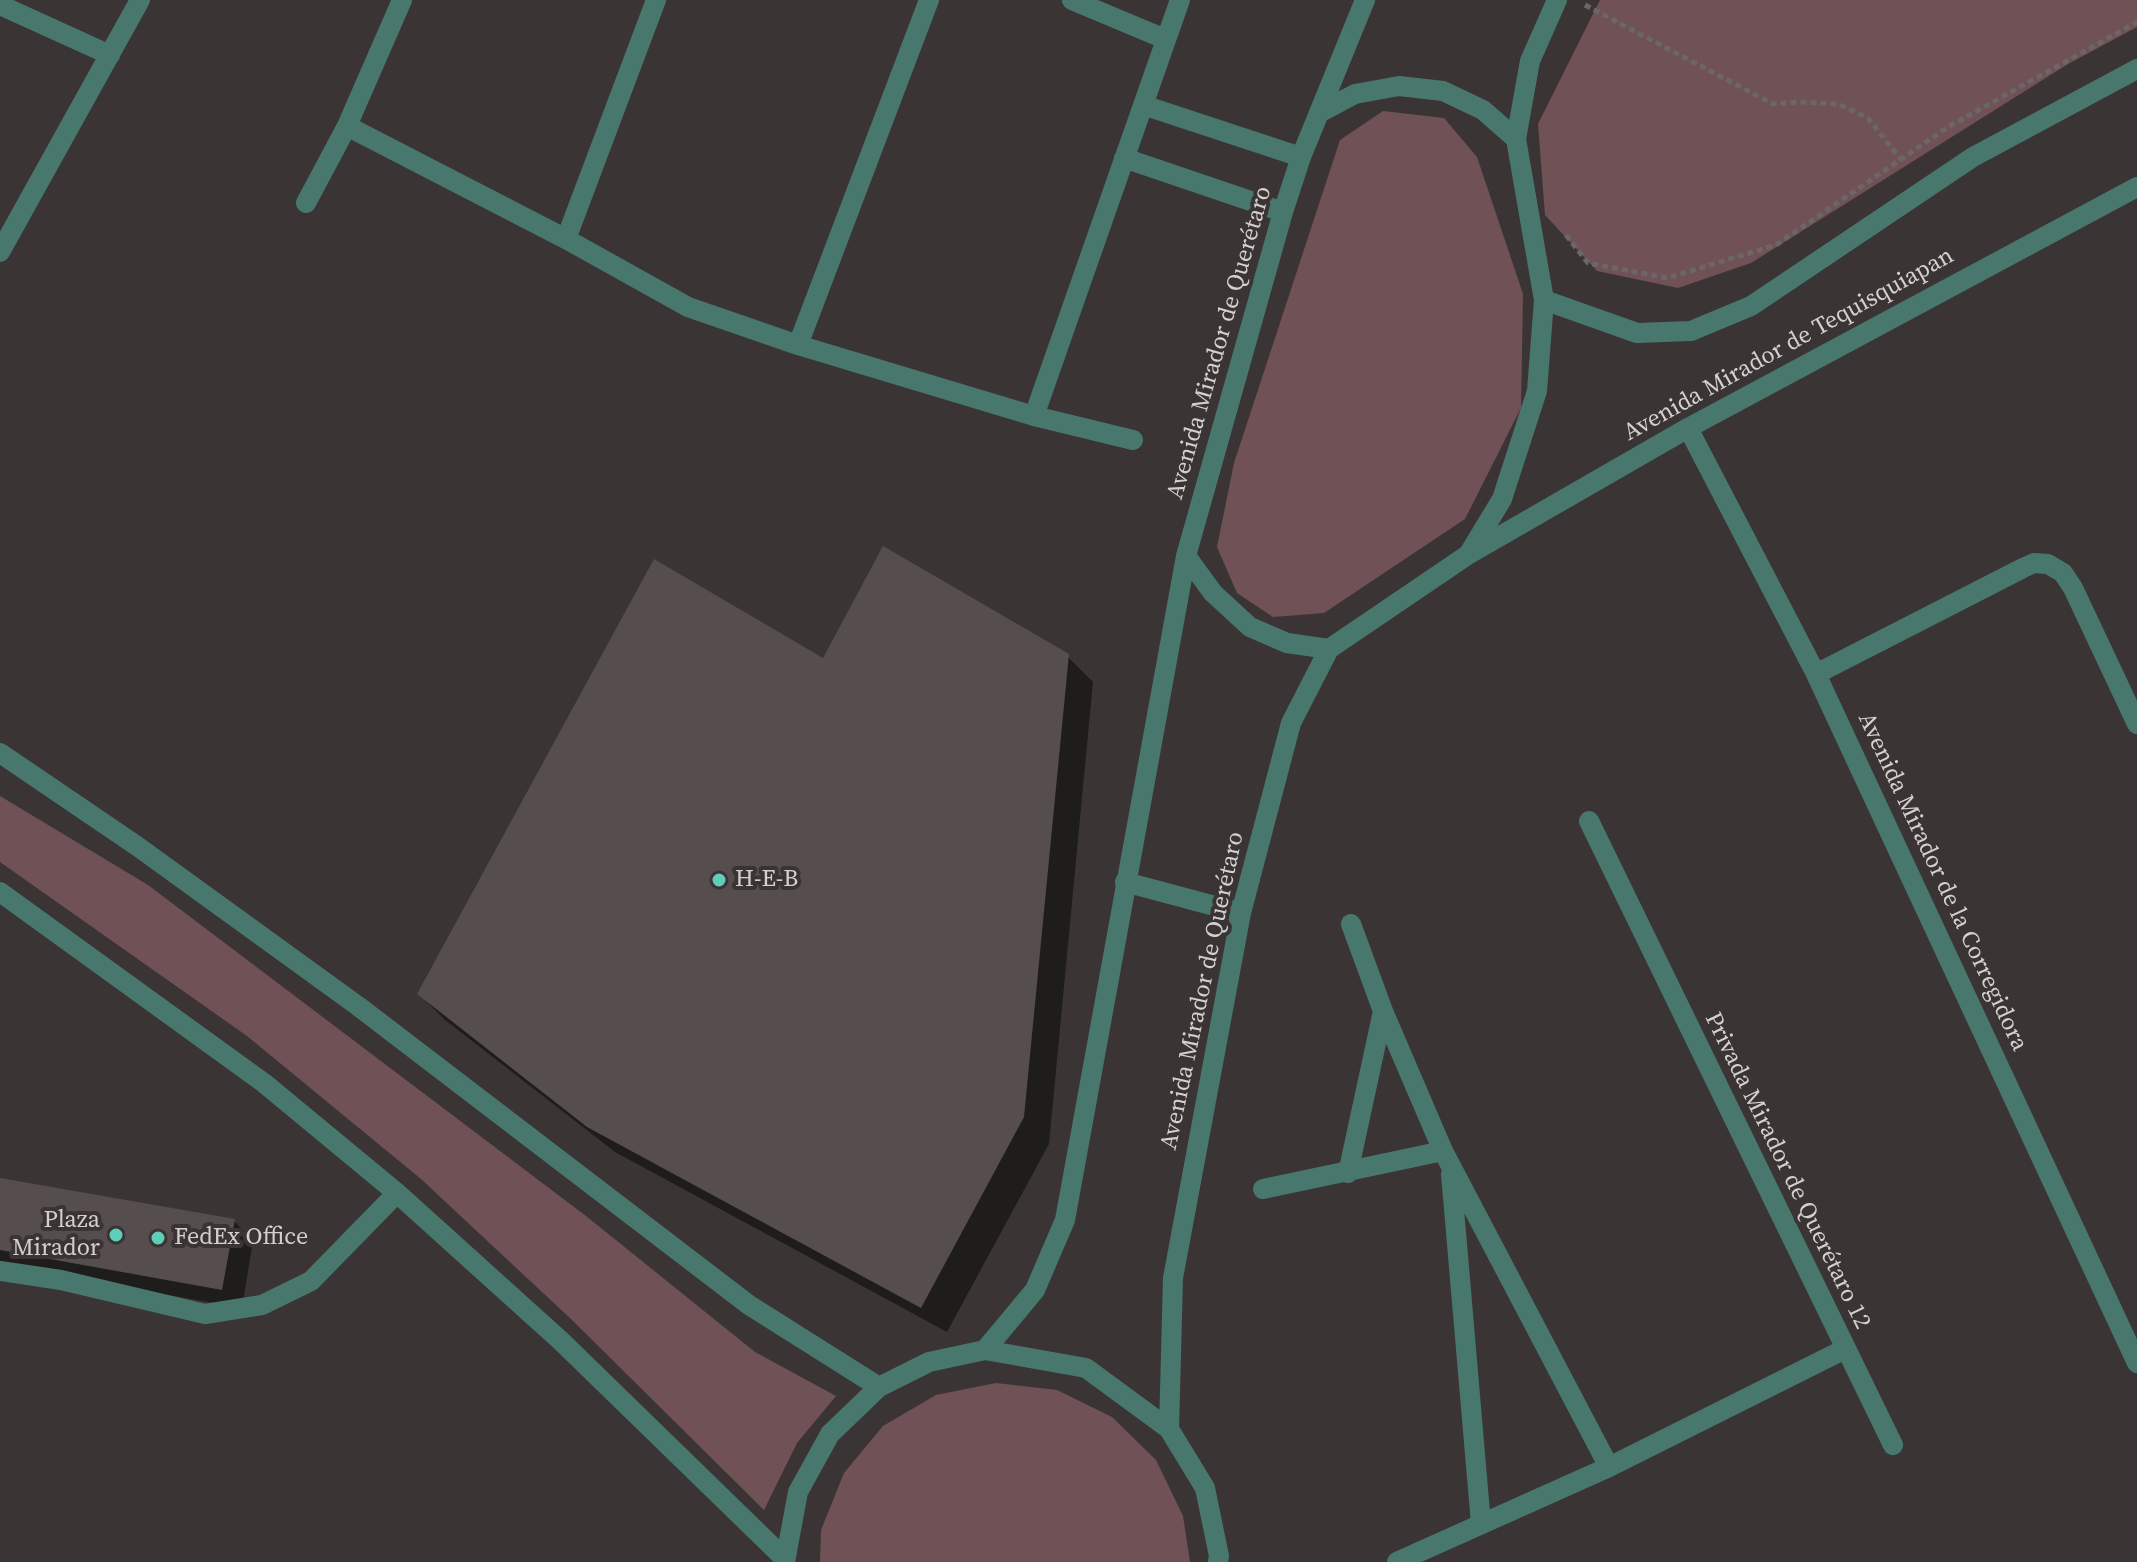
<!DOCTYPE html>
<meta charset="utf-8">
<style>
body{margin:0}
canvas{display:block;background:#3b3434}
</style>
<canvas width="2137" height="1562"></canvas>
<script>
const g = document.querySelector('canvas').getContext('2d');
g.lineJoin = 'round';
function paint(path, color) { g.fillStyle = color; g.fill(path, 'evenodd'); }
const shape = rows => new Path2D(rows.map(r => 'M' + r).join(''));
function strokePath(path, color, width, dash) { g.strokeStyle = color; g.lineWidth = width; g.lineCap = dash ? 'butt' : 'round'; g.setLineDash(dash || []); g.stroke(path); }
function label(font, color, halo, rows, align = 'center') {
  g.font = font + ' "Source Serif 4",serif'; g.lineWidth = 8; g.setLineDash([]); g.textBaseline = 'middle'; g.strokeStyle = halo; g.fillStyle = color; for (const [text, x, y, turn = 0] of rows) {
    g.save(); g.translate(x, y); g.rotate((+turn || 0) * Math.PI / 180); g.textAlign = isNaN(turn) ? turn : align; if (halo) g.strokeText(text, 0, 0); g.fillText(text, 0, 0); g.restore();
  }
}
paint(shape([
 [1600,0,2137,0,2137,27,2068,64,1751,263,1678,288,1597,271,1545,215,1538,124],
 [1383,111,1444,118,1477,157,1523,294,1521,408,1465,519,1324,613,1273,617,1237,593,1217,547,1234,463,1340,140],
 [0,796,148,885,586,1216,755,1352,836,1396,797,1443,764,1510,572,1320,421,1179,247,1036,0,862],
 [996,1383,1057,1390,1112,1417,1156,1460,1183,1516,1190,1562,820,1562,821,1530,844,1473,883,1426,936,1395]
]), '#705155');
paint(shape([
 [1067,656,1093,682,1049,1144,947,1332,615,1152,445,1020,419,994,824,661],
 [0,1180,234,1221,253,1241,242,1308,0,1265]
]), '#0007');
paint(shape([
 [883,546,1069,654,1024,1117,921,1308,587,1127,417,994,654,559,823,658],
 [0,1178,235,1219,222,1290,0,1250]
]), '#554d4e');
strokePath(shape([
 [1585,5,1773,104,1800,102,1838,104,1868,118,1901,160],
 [1566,235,1588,263,1667,278,1776,245,1948,127,2137,22]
]), '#6c6666', 5, [6, 4]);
strokePath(shape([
 [1072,0,1165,39],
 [0,5,110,55],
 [1143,105,1301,157],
 [1319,113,1355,94,1399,86,1443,91,1483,110,1516,139],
 [347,126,566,239,688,307,798,345,1034,416,1133,440],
 [1124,158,1283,212],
 [306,203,347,126,402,0],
 [566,239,656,0],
 [0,252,140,0],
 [1544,300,1637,333,1691,331,1751,306,1973,157,2137,69],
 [798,345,929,0],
 [1034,416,1180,0],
 [1688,428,1816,674,2137,1363],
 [1470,552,1502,499,1537,391,1544,300,1516,139,1530,61,1557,0],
 [1186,556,1213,593,1250,627,1287,643,1329,649],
 [1816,674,2023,568,2034,563,2048,564,2063,573,2073,588,2137,724],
 [0,753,137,846,358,1006,749,1305,879,1387],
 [1589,821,1893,1445],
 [1125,882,1241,913],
 [0,892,264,1083,397,1193,561,1341,785,1559],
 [1351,924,1383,1011,1443,1151,1609,1467],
 [1348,1173,1383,1011],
 [1451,1174,1481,1524],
 [1263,1189,1443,1151],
 [0,1271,61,1280,205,1314,262,1305,311,1281,397,1193],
 [985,1350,1035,1290,1065,1220,1186,556,1283,212,1301,157,1365,0],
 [1169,1429,1173,1278,1241,913,1291,723,1329,649,1469,554,1688,428,2137,187],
 [785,1562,798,1492,830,1434,879,1387,929,1362,985,1350,1086,1368,1169,1429,1205,1488,1219,1556,1218,1562],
 [1397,1562,1609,1467,1845,1349]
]), '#48786d', 20);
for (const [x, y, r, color] of [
 [719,880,8,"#5eceb8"],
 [116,1235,8,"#5eceb8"],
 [158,1238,8,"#5eceb8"]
]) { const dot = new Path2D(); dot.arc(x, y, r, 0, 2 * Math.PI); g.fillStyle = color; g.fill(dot); strokePath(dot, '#3b3434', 3); }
label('24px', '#d5d0d0', '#3b3434', [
 ["Avenida Mirador de Querétaro",1220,343,-74],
 ["Avenida Mirador de Tequisquiapan",1789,345,-29],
 ["Avenida Mirador de la Corregidora",1942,882,65],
 ["Avenida Mirador de Querétaro",1203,991,-78],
 ["Privada Mirador de Querétaro 12",1787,1171,64]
]);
label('24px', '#d5d0d0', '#3b3434', [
 ["H-E-B",735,880],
 ["Plaza",100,1221,"right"],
 ["Mirador",100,1249,"right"],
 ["FedEx Office",174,1238]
], 'left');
</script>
